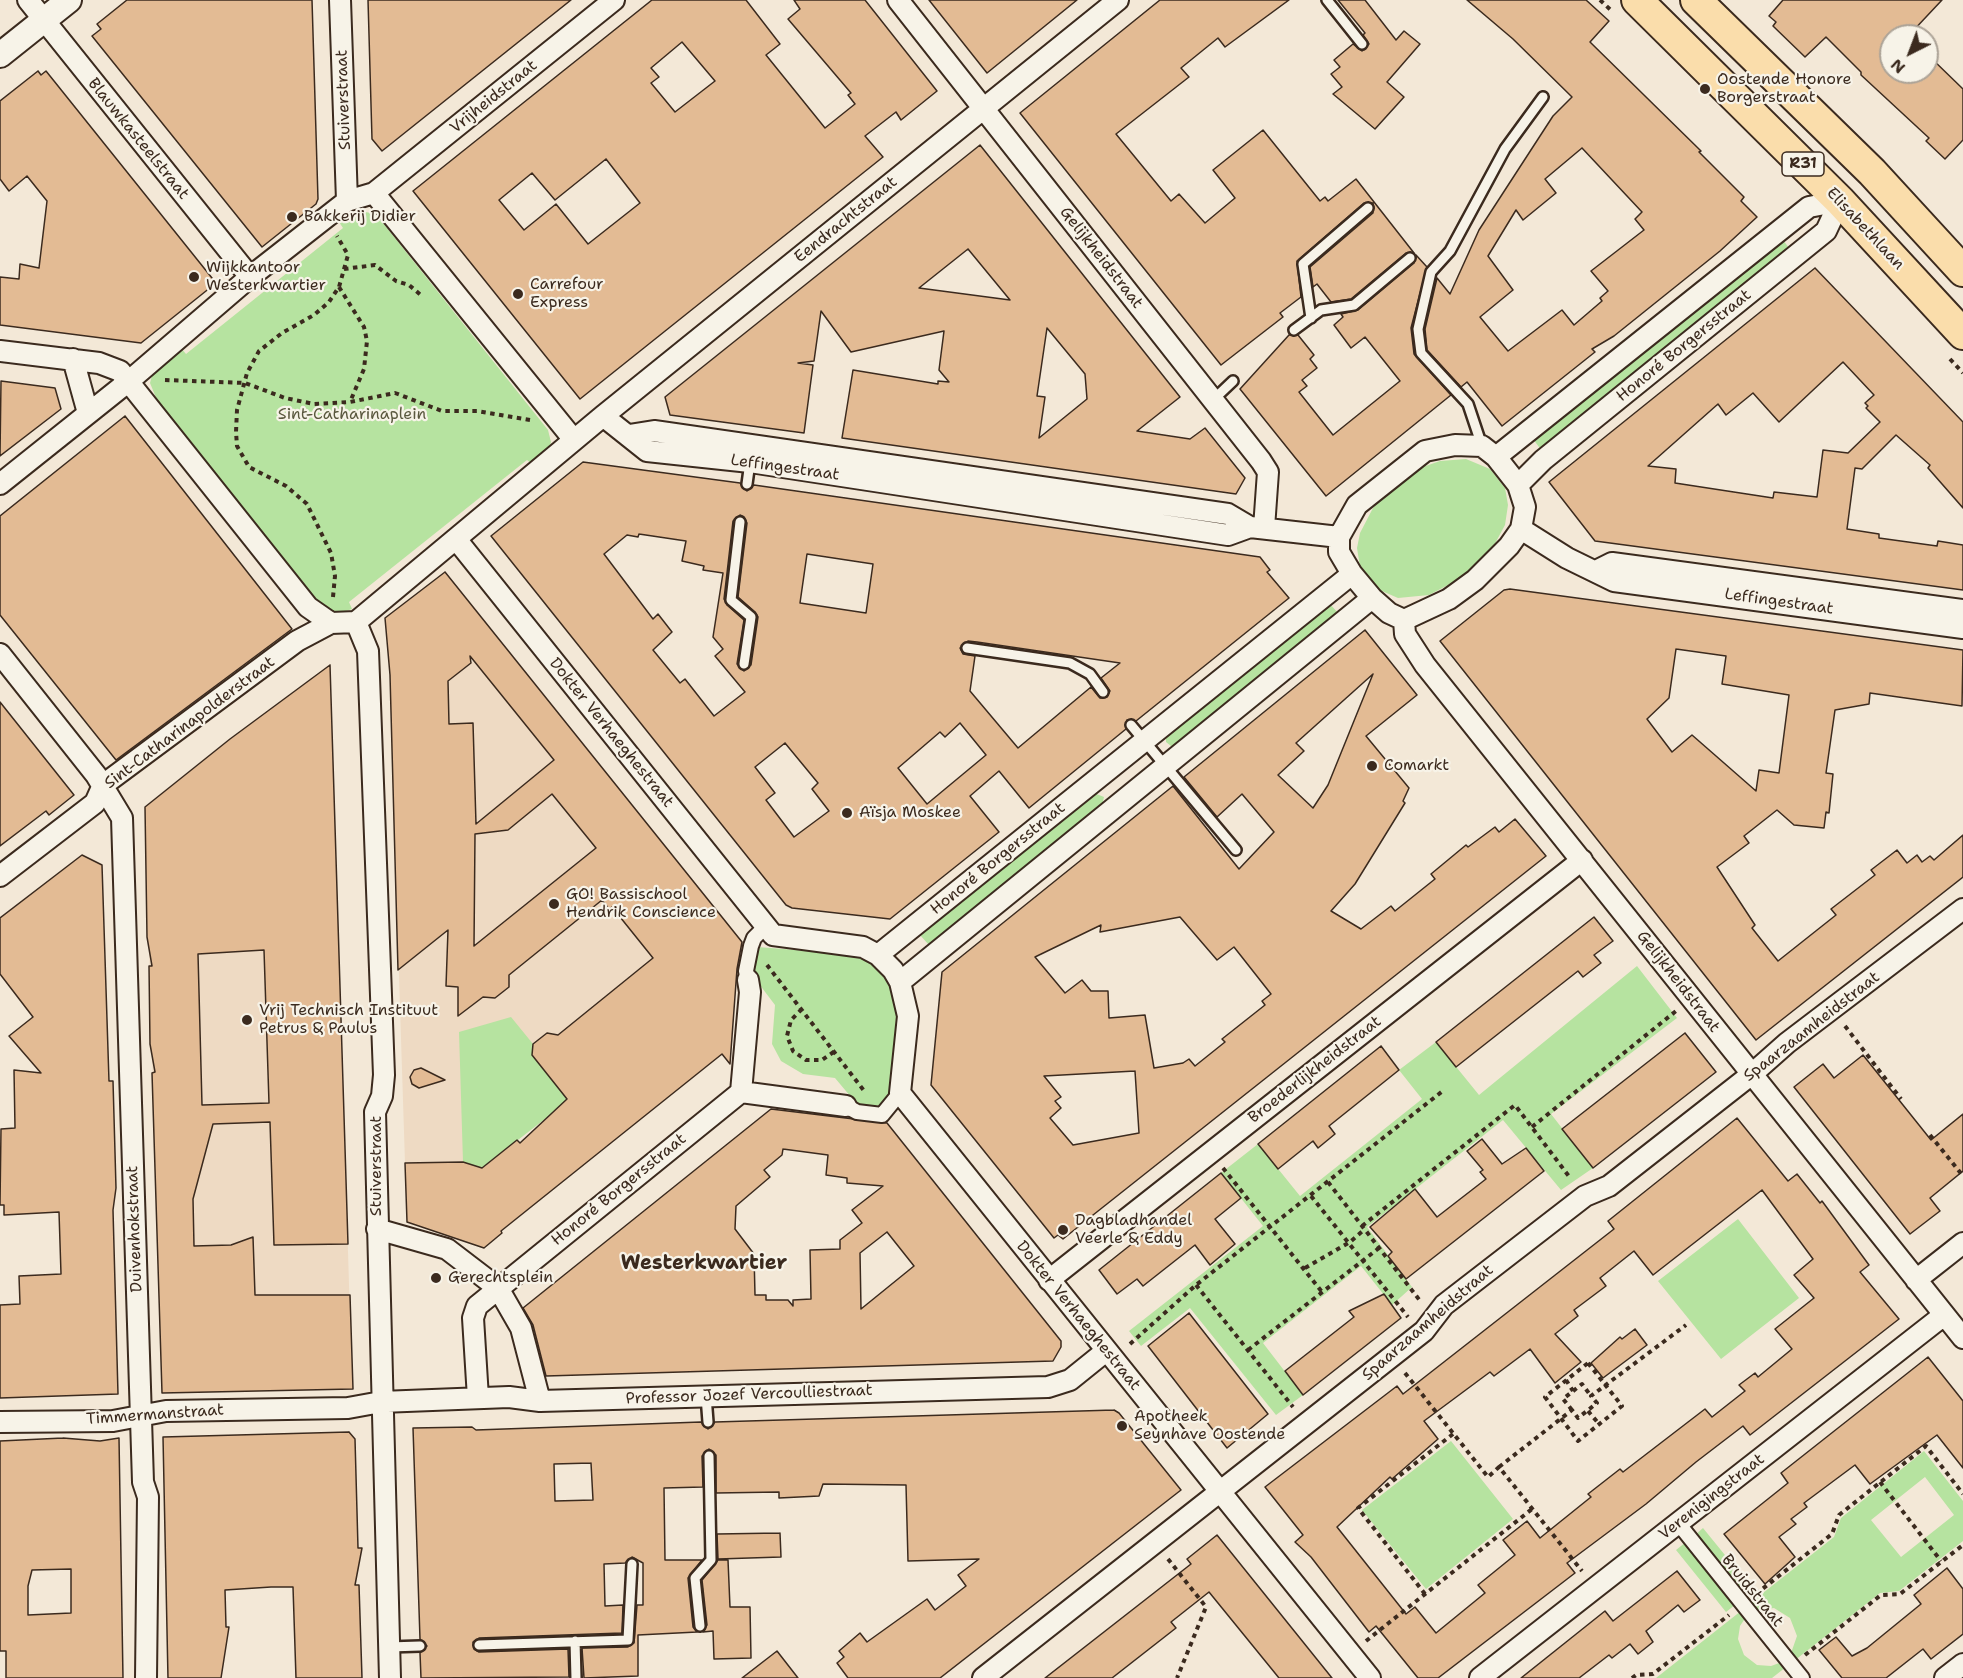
<!DOCTYPE html>
<meta charset="utf-8">
<style>
body{margin:0}
#map{position:relative;width:1963px;height:1678px;overflow:hidden;background:#f3e8d7;font-family:"Shantell Sans",sans-serif}
canvas{display:block}
.north{position:absolute;left:1879px;top:24px;width:60px;height:60px;box-sizing:border-box;background:#f7f3e8;border:2px solid #aca397;border-radius:50%;rotate:222deg;font-size:16px;font-weight:700;line-height:24px;text-align:center;color:#3b2a1e}
.north::after{content:'';display:block;margin:auto;width:21px;height:27px;background:#3b2a1e;clip-path:polygon(50% 0,100% 100%,50% 72%,0 100%)}
</style>
<div id="map">
<canvas width="1963" height="1678"></canvas>
<div class="north">N</div>
</div>
<script>
const g = document.querySelector('canvas').getContext('2d');
g.lineJoin = 'round';
function paint(path, color) { g.fillStyle = color; g.fill(path, 'evenodd'); }
const shape = rows => new Path2D(rows.map(r => 'M' + r).join(''));
function strokePath(path, color, width, dash) { g.strokeStyle = color; g.lineWidth = width; g.lineCap = dash ? 'butt' : 'round'; g.setLineDash(dash || []); g.stroke(path); }
function label(font, color, halo, rows, align = 'center') {
  g.font = font + ' "Shantell Sans",sans-serif'; g.lineWidth = 4.5; g.setLineDash([]); g.textBaseline = 'middle'; g.strokeStyle = halo; g.fillStyle = color; for (const [text, x, y, turn = 0] of rows) {
    g.save(); g.translate(x, y); g.rotate((+turn || 0) * Math.PI / 180); g.textAlign = isNaN(turn) ? turn : align; if (halo) g.strokeText(text, 0, 0); g.fillText(text, 0, 0); g.restore();
  }
}
paint(shape([
 [499,639,743,942,738,979,723,977,482,1168,463,1162,405,1163,391,726,449,724,448,682],
 [257,719,332,728,350,1317,205,1300,159,1301,145,807,230,739,241,731,246,731,246,728]
]), '#eedac3');
paint(shape([
 [358,211,372,213,379,218,548,430,551,442,549,449,533,465,527,460,349,602,352,609,337,614,321,605,157,400,150,383,153,372,181,348,186,354,343,228,339,222],
 [1783,240,1789,248,1542,451,1533,439],
 [1466,459,1490,469,1505,488,1508,505,1505,525,1491,551,1467,575,1429,595,1398,598,1375,588,1361,573,1357,548,1360,533,1373,508,1388,492,1417,469,1440,461],
 [1329,603,1339,614,1175,746,1171,746,1166,742,1166,735],
 [1094,793,1104,797,1102,805,929,945,919,934],
 [757,947,851,954,865,958,886,977,893,992,897,1008,889,1099,880,1105,861,1109,835,1078,803,1074,781,1061,772,1044,775,1005,753,976],
 [1637,966,1677,1018,1551,1114,1593,1168,1561,1190,1503,1120,1367,1227,1412,1287,1392,1305,1361,1266,1263,1343,1303,1395,1276,1415,1190,1308,1141,1346,1129,1331,1263,1226,1221,1173,1258,1144,1300,1196,1422,1099,1399,1070,1436,1042,1479,1095],
 [511,1017,533,1044,532,1055,561,1091,572,1093,568,1101,482,1168,463,1162,459,1032],
 [1738,1219,1799,1298,1721,1359,1658,1281],
 [1451,1441,1513,1519,1426,1589,1362,1510],
 [1924,1451,1963,1501,1963,1541,1899,1591,1880,1593,1794,1661,1790,1656,1797,1636,1790,1618,1774,1608,1753,1611,1749,1604,1834,1537,1841,1518],
 [1925,1477,1954,1515,1901,1557,1871,1520],
 [1703,1528,1746,1581,1737,1589,1694,1536],
 [1686,1542,1735,1605,1726,1612,1676,1550],
 [1741,1611,1746,1617,1740,1626,1738,1639,1744,1655,1757,1665,1771,1666,1782,1662,1786,1667,1772,1678,1656,1678]
]), '#b6e3a0');
const building = shape([
 [127,0,312,0,318,199,316,204,262,247,92,36,101,29,97,24,127,0],
 [368,0,571,0,382,151,372,139,368,0],
 [652,0,746,0,780,44,766,55,825,128,855,104,848,95,851,93,788,19,800,9,794,0,865,0,937,91,901,120,896,112,865,136,883,157,580,399,413,191,652,0],
 [682,42,715,81,675,112,651,83,659,77,651,68,682,42],
 [606,159,640,203,588,244,556,204,524,230,499,200,532,173,555,200,606,159],
 [929,0,1077,0,987,73,929,0],
 [1160,0,1289,0,1225,47,1218,38,1181,68,1189,77,1116,134,1171,201,1179,194,1205,223,1235,198,1213,170,1263,130,1320,201,1325,197,1328,201,1356,179,1414,253,1406,253,1351,299,1331,302,1317,284,1313,287,1310,267,1373,213,1373,203,1364,203,1297,261,1301,297,1280,313,1283,317,1221,365,1020,113,1160,0],
 [1338,0,1365,0,1396,40,1404,31,1420,44,1387,82,1404,97,1375,129,1333,94,1342,87,1331,74,1340,67,1334,60,1353,44,1362,51,1369,44,1363,35,1365,33,1338,0],
 [1467,0,1586,0,1609,21,1590,42,1701,151,1699,152,1744,197,1741,201,1757,217,1720,251,1614,336,1592,349,1595,352,1502,426,1467,382,1461,387,1427,350,1425,329,1437,278,1450,294,1479,230,1553,116,1572,97,1513,39,1467,0],
 [1582,148,1642,212,1635,219,1644,230,1591,271,1608,291,1600,298,1602,301,1574,325,1562,310,1508,351,1480,317,1513,290,1488,256,1516,210,1523,220,1556,193,1545,179,1582,148],
 [1783,0,1942,0,1911,33,1914,36,1891,36,1891,72,1927,72,1927,48,1932,53,1929,56,1963,89,1963,140,1945,159,1926,141,1929,138,1861,75,1861,72,1826,37,1805,57,1773,26,1776,22,1769,16,1783,0],
 [38,71,41,75,46,71,216,283,141,343,0,325,0,277,19,279,20,264,39,268,47,201,27,176,9,191,0,179,0,101,38,71],
 [980,145,1180,397,1137,431,1190,439,1205,428,1245,478,1236,494,842,438,853,370,938,384,938,381,949,382,939,370,944,331,851,352,821,311,814,361,798,363,813,365,804,433,670,415,665,397,980,145],
 [968,249,1010,300,919,288,968,249],
 [1047,328,1085,374,1087,399,1039,438,1045,397,1037,396,1047,328],
 [1416,255,1427,267,1411,328,1414,354,1451,395,1326,496,1240,389,1289,335,1298,335,1314,355,1310,359,1317,368,1302,380,1307,386,1299,392,1333,435,1400,381,1365,337,1351,348,1334,325,1343,317,1341,314,1358,310,1414,263,1416,255],
 [1815,268,1963,422,1963,508,1928,468,1930,465,1896,435,1862,469,1855,468,1847,529,1879,534,1879,538,1937,546,1938,541,1963,545,1963,590,1595,541,1549,482,1815,268],
 [1843,362,1874,395,1865,403,1868,406,1866,408,1880,422,1848,453,1823,450,1817,497,1774,492,1773,498,1675,483,1676,469,1648,466,1718,404,1726,415,1753,393,1779,422,1843,362],
 [1,381,55,388,61,409,0,456,1,381],
 [125,416,292,629,116,760,0,615,0,516,125,416],
 [583,462,740,483,747,491,754,485,1260,557,1270,570,1267,572,1289,598,1136,721,1127,720,1126,729,1029,808,999,771,970,796,999,832,890,919,792,908,786,905,491,536,583,462],
 [740,515,744,517,747,523,738,597,755,612,758,617,751,665,744,671,737,664,744,620,727,605,724,599,733,521,740,515],
 [639,534,686,541,682,561,704,566,703,570,723,573,713,637,723,649,715,656,745,692,714,716,685,679,680,683,653,650,672,632,658,614,653,619,604,554,627,535,638,537,639,534],
 [807,554,873,564,866,613,800,603,807,554],
 [968,641,977,642,1120,663,1101,678,1110,691,1107,697,1100,698,1091,687,1018,748,970,691,975,656,963,654,960,648,968,641],
 [960,723,986,755,927,804,898,768,940,732,945,737,960,723],
 [785,743,818,783,812,789,829,811,794,837,766,800,775,793,755,767,785,743],
 [445,572,742,942,737,969,730,1064,722,1054,501,1231,502,1233,484,1248,407,1222,405,1163,463,1162,482,1168,517,1140,520,1143,567,1099,532,1055,533,1044,547,1033,558,1035,653,958,612,907,609,909,602,900,509,975,509,987,495,998,483,997,458,1016,458,987,446,986,448,930,398,970,390,675,385,618,445,572],
 [470,656,554,760,476,824,473,723,449,724,448,681,471,663,470,656],
 [552,794,596,848,474,946,475,834,508,830,552,794],
 [1510,589,1963,650,1962,706,1870,693,1869,704,1835,710,1826,773,1833,774,1829,813,1826,812,1824,828,1794,825,1777,810,1744,836,1749,843,1717,867,1755,925,1752,928,1778,961,1836,915,1831,909,1875,875,1871,870,1897,850,1907,863,1917,855,1922,862,1930,856,1934,860,1963,835,1963,877,1756,1040,1440,641,1504,590,1510,589],
 [1676,649,1726,656,1722,684,1789,695,1779,773,1759,770,1756,791,1692,735,1672,752,1647,719,1669,698,1676,649],
 [1365,630,1417,695,1366,736,1409,788,1403,801,1405,803,1355,884,1331,911,1361,929,1391,906,1395,911,1435,879,1431,874,1466,845,1468,847,1495,827,1499,832,1515,819,1546,856,1088,1219,1063,1239,1058,1235,1054,1238,931,1085,942,972,1173,786,1239,869,1274,832,1242,794,1217,817,1184,777,1365,630],
 [1373,674,1328,785,1313,808,1278,775,1304,751,1296,743,1373,674],
 [1180,917,1217,960,1234,947,1271,994,1262,1001,1265,1005,1222,1039,1225,1042,1195,1066,1189,1059,1183,1063,1154,1068,1145,1015,1109,1018,1108,991,1091,991,1082,980,1065,993,1035,957,1101,925,1100,932,1180,917],
 [1135,1071,1139,1133,1073,1145,1050,1118,1061,1108,1055,1101,1061,1097,1044,1076,1135,1071],
 [330,665,348,1244,274,1245,270,1122,213,1124,193,1199,194,1246,231,1245,253,1237,255,1295,350,1295,353,1389,162,1393,152,1073,155,1072,150,1044,149,966,152,966,147,937,145,807,230,739,330,665],
 [264,950,269,1103,202,1105,198,954,264,950],
 [0,702,74,795,49,815,46,811,0,846,0,702],
 [82,855,102,865,109,1081,113,1081,116,1188,113,1210,118,1394,0,1398,0,1305,20,1304,19,1276,61,1274,59,1212,4,1215,4,1205,0,1205,1,1129,15,1128,14,1070,41,1073,9,1036,33,1017,0,974,0,918,82,855],
 [1594,917,1613,941,1594,955,1601,963,1583,977,1578,971,1456,1067,1436,1042,1594,917],
 [1685,1033,1716,1072,1593,1168,1562,1129,1685,1033],
 [1381,1046,1399,1070,1329,1126,1335,1134,1318,1148,1313,1141,1278,1169,1258,1144,1381,1046],
 [1863,1055,1931,1140,1963,1114,1963,1171,1930,1198,1940,1211,1910,1234,1794,1087,1823,1064,1834,1078,1863,1055],
 [421,1068,445,1080,419,1088,412,1084,410,1077,414,1070,421,1068],
 [771,1109,887,1123,1061,1341,1061,1347,1053,1361,546,1376,533,1325,523,1308,771,1109],
 [783,1149,828,1155,826,1175,847,1178,847,1183,883,1186,852,1210,862,1223,840,1240,840,1249,810,1250,811,1299,793,1300,793,1306,788,1300,766,1300,766,1295,755,1295,754,1254,735,1229,736,1206,770,1177,764,1170,782,1155,783,1149],
 [887,1232,914,1266,861,1309,860,1253,887,1232],
 [1737,1118,1788,1181,1797,1174,1820,1203,1822,1201,1869,1265,1860,1272,1899,1319,1750,1435,1743,1426,1696,1462,1646,1504,1567,1563,1575,1573,1438,1678,1418,1678,1376,1626,1369,1632,1311,1557,1295,1542,1303,1535,1265,1487,1397,1386,1403,1394,1614,1229,1608,1221,1737,1118],
 [1762,1190,1813,1259,1794,1275,1814,1298,1775,1329,1792,1349,1758,1377,1755,1373,1739,1385,1745,1391,1712,1417,1705,1409,1623,1472,1620,1469,1588,1494,1591,1497,1540,1538,1527,1521,1503,1540,1515,1555,1478,1585,1485,1593,1436,1633,1415,1607,1406,1614,1337,1527,1390,1477,1392,1479,1438,1439,1424,1421,1490,1372,1494,1376,1530,1349,1555,1383,1581,1362,1555,1334,1578,1316,1574,1310,1606,1286,1600,1278,1634,1251,1653,1275,1762,1190],
 [1482,1139,1502,1164,1526,1148,1544,1171,1406,1279,1388,1256,1392,1252,1370,1227,1415,1189,1437,1217,1486,1179,1480,1172,1483,1170,1467,1151,1482,1139],
 [1221,1173,1241,1198,1215,1219,1235,1244,1210,1265,1195,1245,1143,1286,1137,1279,1117,1294,1099,1270,1221,1173],
 [1384,1294,1401,1318,1303,1395,1285,1371,1354,1317,1349,1311,1384,1294],
 [1189,1313,1268,1414,1227,1448,1148,1346,1189,1313],
 [1635,1329,1647,1345,1603,1378,1591,1363,1620,1337,1622,1339,1635,1329],
 [1928,1357,1963,1401,1963,1468,1937,1435,1870,1484,1855,1465,1804,1503,1807,1507,1791,1519,1796,1524,1779,1537,1795,1557,1765,1584,1724,1534,1788,1483,1781,1473,1928,1357],
 [1114,1410,1119,1413,1181,1490,940,1678,848,1678,837,1663,844,1657,839,1651,860,1633,867,1642,927,1599,935,1610,966,1586,958,1575,979,1559,908,1561,906,1485,823,1484,819,1496,779,1498,779,1492,716,1493,716,1455,709,1449,702,1456,703,1487,664,1488,665,1560,702,1560,688,1578,693,1627,697,1632,638,1635,638,1676,584,1678,582,1648,628,1647,634,1643,637,1605,643,1605,643,1563,632,1557,625,1563,604,1564,605,1606,623,1605,622,1633,479,1638,473,1642,474,1649,479,1652,568,1649,569,1677,421,1678,420,1653,427,1646,420,1639,413,1428,472,1427,476,1430,701,1422,708,1429,715,1422,1114,1410],
 [591,1463,593,1500,555,1501,554,1464,591,1463],
 [349,1432,355,1439,358,1548,362,1548,355,1585,359,1585,362,1678,296,1678,293,1587,271,1587,225,1590,226,1627,229,1627,221,1678,168,1678,163,1437,349,1432],
 [63,1438,100,1441,119,1438,123,1678,6,1678,6,1651,0,1651,0,1441,63,1438],
 [71,1569,71,1613,28,1615,28,1586,32,1570,71,1569],
 [780,1533,781,1557,718,1559,717,1534,780,1533],
 [1217,1535,1332,1678,1279,1678,1209,1592,1171,1622,1176,1628,1112,1678,1045,1678,1191,1564,1187,1559,1217,1535],
 [718,1560,728,1560,730,1607,750,1607,751,1658,714,1659,713,1631,703,1632,707,1625,702,1580,718,1560],
 [1947,1568,1963,1589,1963,1634,1931,1659,1923,1649,1886,1678,1842,1678,1819,1650,1836,1637,1852,1656,1867,1648,1921,1604,1914,1595,1947,1568],
 [1677,1571,1700,1600,1684,1612,1678,1605,1646,1631,1653,1642,1638,1654,1630,1644,1612,1658,1609,1655,1579,1678,1521,1678,1605,1611,1613,1621,1677,1571],
 [777,1651,798,1678,742,1678,777,1651]
]);
paint(building, '#e3bb94');
strokePath(building, '#3b2a1e', 1.5);
const service = shape([
 [1327,0,1362,44],
 [1311,318,1303,264,1368,208],
 [1294,330,1321,310,1354,305,1410,258],
 [1213,400,1233,381],
 [1482,446,1468,404,1421,353,1418,329,1431,272,1450,251,1505,149,1543,97],
 [747,484,750,462],
 [740,522,731,600,751,617,744,664],
 [967,648,1070,663,1090,674,1103,692],
 [1131,725,1236,850],
 [706,1396,708,1422],
 [700,1626,695,1578,711,1560,709,1456],
 [575,1641,576,1678],
 [479,1645,628,1640,632,1564],
 [389,1647,420,1646]
]);
const pedestrian = shape([
 [748,980,746,971,751,946,754,938,766,926],
 [846,1106,857,1112,882,1115,900,1093],
 [1678,1523,1802,1678]
]);
const minor = shape([
 [28,0,250,277],
 [340,0,347,201],
 [898,0,1261,461,1268,472,1264,528],
 [374,193,574,440],
 [0,351,99,363,120,371,308,607,331,623,356,622,603,416,1118,0],
 [73,359,88,413],
 [603,416,647,451,750,462,1228,535,1250,527],
 [629,435,654,431,1228,514,1250,527,1339,537],
 [1455,445,1482,446,1496,457,1518,485,1525,507,1521,529,1509,546,1475,580,1449,599,1404,620,1389,613,1372,598,1352,574,1339,552,1339,537,1357,505,1425,451,1455,445],
 [1496,457,1809,207,1840,201],
 [0,484,129,381,250,277,347,201,374,193,614,0],
 [1518,485,1543,460,1826,231,1840,201],
 [1521,529,1567,558,1614,581,1963,628],
 [456,539,773,935,863,947,878,955,893,970,900,982,908,1016,900,1093,1370,1678],
 [1596,571,1612,563,1963,610],
 [1404,620,1405,634,1425,665,1963,1338],
 [356,622,368,651,384,1075,382,1096,375,1112,390,1678],
 [0,654,96,775,122,818,143,1482,148,1497,146,1678],
 [0,876,95,803,103,785,297,641,331,623],
 [878,955,1352,574],
 [900,982,1372,598],
 [741,1092,750,992,748,980],
 [741,1092,846,1106],
 [377,1229,447,1249,498,1288,521,1328,540,1401],
 [1049,1280,1582,860],
 [1916,1280,1963,1243],
 [478,1398,473,1318,477,1306,741,1092],
 [0,1422,113,1421,166,1411,348,1408,381,1402,509,1397,540,1401,1048,1387,1070,1380,1106,1351],
 [983,1678,1424,1331,1444,1305,1585,1196,1609,1186,1752,1074,1787,1043,1963,909],
 [1480,1678,1944,1315],
 [1945,1678,1963,1664]
]);
const tertiary = shape([
 [0,55,69,0]
]);
const primary = shape([
 [1637,0,1840,201,1963,334],
 [1696,0,1872,172,1963,271]
]);
strokePath(service, '#3b2a1e', 14);
strokePath(pedestrian, '#3b2a1e', 18);
strokePath(minor, '#3b2a1e', 24);
strokePath(tertiary, '#3b2a1e', 28);
strokePath(primary, '#3b2a1e', 34);
strokePath(shape([
 [1600,0,1613,12],
 [344,269,375,265,396,281,409,285,422,296],
 [339,287,364,327,367,341,364,369,350,402],
 [1950,359,1963,373],
 [165,380,245,383,285,398,314,404,350,402,395,393,442,411,477,411,530,420],
 [333,597,335,576,331,553,307,504,286,486,249,467,237,446,236,432,237,410,247,373,259,351,282,333,314,315,329,302,339,287,348,255,337,236],
 [767,965,865,1092],
 [802,1009,791,1020,787,1036,793,1051,806,1060,822,1060,835,1051],
 [1845,1026,1901,1099],
 [1532,1127,1676,1011],
 [1930,1135,1963,1176],
 [1223,1168,1322,1292],
 [1328,1182,1421,1302],
 [1311,1196,1408,1317],
 [1362,1226,1515,1105,1571,1179],
 [1305,1268,1350,1242,1365,1229],
 [1196,1285,1293,1407],
 [1130,1344,1196,1285,1444,1090],
 [1248,1350,1379,1248],
 [1588,1363,1622,1406,1578,1441,1545,1397,1588,1363],
 [1405,1373,1488,1477,1499,1467,1582,1571],
 [1566,1380,1573,1391],
 [1572,1410,1563,1399,1582,1384,1591,1396],
 [1588,1411,1599,1424],
 [1499,1467,1572,1410,1578,1418,1597,1403,1591,1396,1686,1325],
 [1880,1482,1941,1561],
 [1168,1559,1206,1607,1177,1678],
 [1425,1594,1358,1508,1453,1434],
 [1756,1594,1832,1534,1839,1515,1926,1446,1963,1494],
 [1366,1641,1532,1509],
 [1805,1655,1881,1595,1900,1594,1963,1545],
 [1632,1678,1636,1675,1653,1674,1729,1615]
]), '#3b2a1e', 4, [4.5, 4.5]);
strokePath(service, '#f7f3e8', 9);
strokePath(pedestrian, '#f7f3e8', 14);
strokePath(minor, '#f7f3e8', 20);
strokePath(tertiary, '#f7f3e8', 24);
strokePath(primary, '#faddab', 30);
for (const [x, y, r, color] of [
 [1705,89,6,"#3b2a1e"],
 [292,217,6,"#3b2a1e"],
 [194,277,6,"#3b2a1e"],
 [518,294,6,"#3b2a1e"],
 [1372,766,6,"#3b2a1e"],
 [847,813,6,"#3b2a1e"],
 [554,904,6,"#3b2a1e"],
 [247,1020,6,"#3b2a1e"],
 [1063,1230,6,"#3b2a1e"],
 [436,1278,6,"#3b2a1e"],
 [1122,1426,6,"#3b2a1e"]
]) { const dot = new Path2D(); dot.arc(x, y, r, 0, 2 * Math.PI); g.fillStyle = color; g.fill(dot); strokePath(dot, '#f7f3e8', 2); }
for (const [x, y, w] of [
 [1803,164,42]
]) { const box = new Path2D(); box.roundRect(x - w / 2, y - 12, w, 24, 4.5); g.fillStyle = '#f7f3e8'; g.fill(box); strokePath(box, '#3b2a1e', 1.5); }
label('bold 15px', '#3b2a1e', null, [
 ["R31",1803,164]
]);
label('16px', '#3b2a1e', '#f7f3e8', [
 ["Oostende Honore",1717,80],
 ["Borgerstraat",1717,98],
 ["Bakkerij Didier",304,217],
 ["Wijkkantoor",206,268],
 ["Westerkwartier",206,286],
 ["Carrefour",530,285],
 ["Express",530,303],
 ["Comarkt",1384,766],
 ["Aïsja Moskee",859,813],
 ["GO! Bassischool",566,895],
 ["Hendrik Conscience",566,913],
 ["Vrij Technisch Instituut",259,1011],
 ["Petrus & Paulus",259,1029],
 ["Dagbladhandel",1075,1221],
 ["Veerle & Eddy",1075,1239],
 ["Gerechtsplein",448,1278],
 ["Apotheek",1134,1417],
 ["Seynhave Oostende",1134,1435]
], 'left');
label('16px', '#3b2a1e', '#f7f3e8', [
 ["Vrijheidstraat",494,97,-39],
 ["Stuiverstraat",344,100,-92],
 ["Blauwkasteelstraat",138,139,51],
 ["Eendrachtstraat",846,220,-39],
 ["Elisabethlaan",1865,229,47],
 ["Gelijkheidstraat",1101,258,52],
 ["Honoré Borgersstraat",1684,346,-39],
 ["Leffingestraat",785,468,8],
 ["Leffingestraat",1779,602,8],
 ["Sint-Catharinapolderstraat",190,723,-37],
 ["Dokter Verhaeghestraat",611,733,51],
 ["Honoré Borgersstraat",998,859,-39],
 ["Gelijkheidstraat",1678,982,52],
 ["Spaarzaamheidstraat",1812,1027,-38],
 ["Broederlijkheidstraat",1315,1070,-38],
 ["Stuiverstraat",377,1166,-90],
 ["Honoré Borgersstraat",619,1190,-39],
 ["Duivenhokstraat",135,1229,-92],
 ["Dokter Verhaeghestraat",1078,1316,51],
 ["Spaarzaamheidstraat",1428,1323,-41],
 ["Professor Jozef Vercoulliestraat",749,1395,-2],
 ["Timmermanstraat",155,1415,-4],
 ["Verenigingstraat",1712,1497,-38],
 ["Bruidstraat",1752,1591,51]
]);
label('16px', '#5a583e', '#f7f3e8', [
 ["Sint-Catharinaplein",352,415]
]);
label('bold 20px', '#3b2a1e', '#f7f3e8', [
 ["Westerkwartier",704,1264]
]);
</script>
